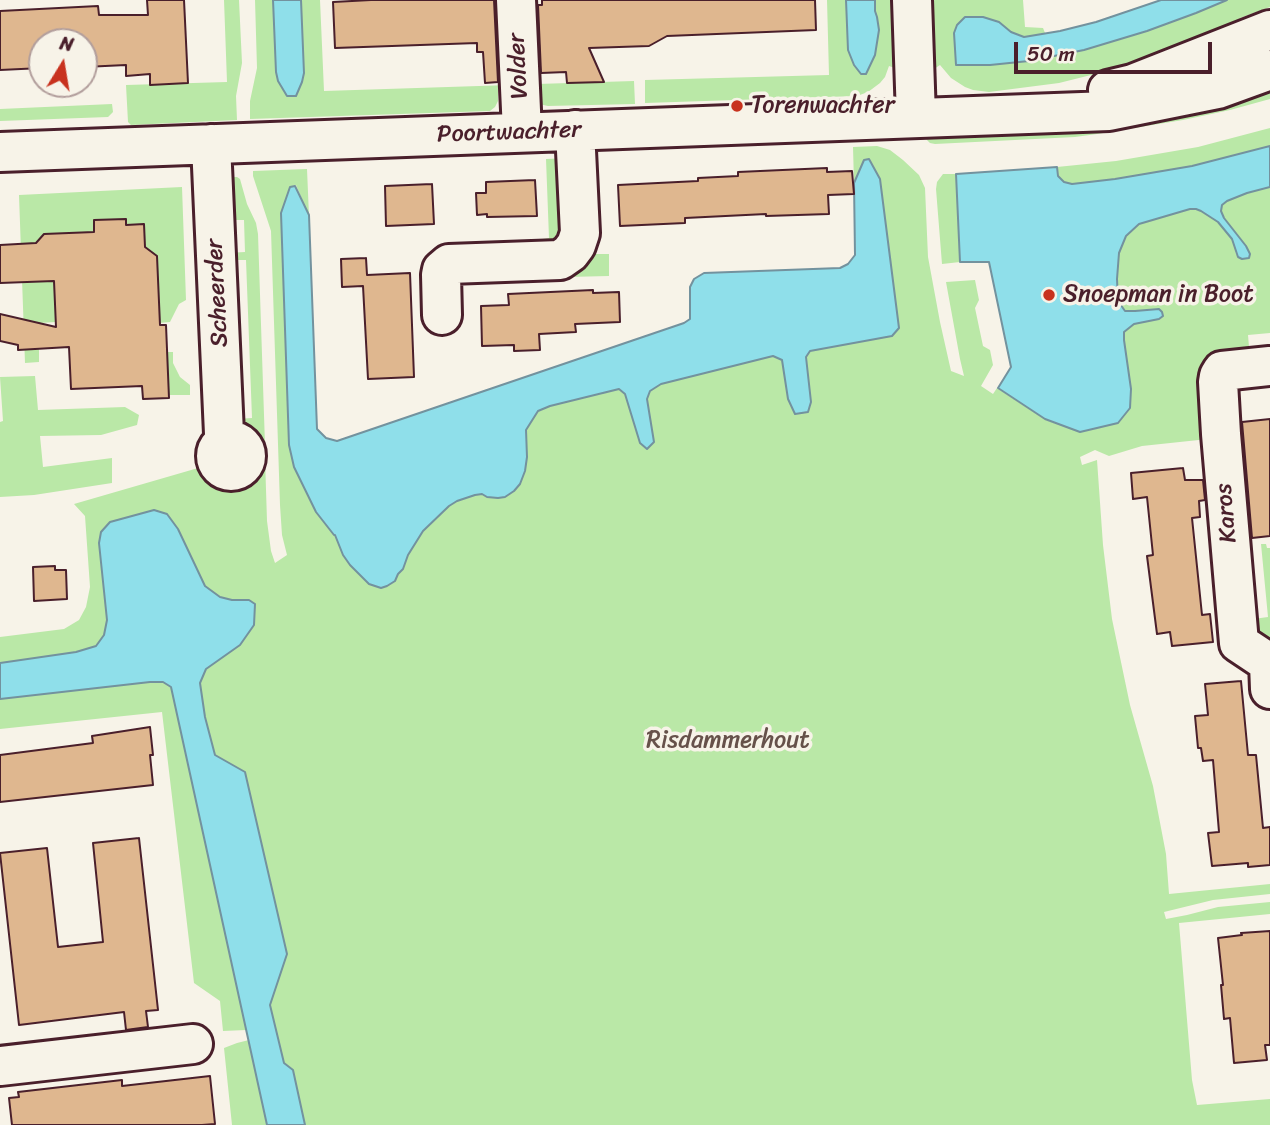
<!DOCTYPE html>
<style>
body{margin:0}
#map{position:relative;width:1270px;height:1125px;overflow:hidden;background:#f7f3e8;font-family:Sriracha,sans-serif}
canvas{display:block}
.north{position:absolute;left:28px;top:28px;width:70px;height:70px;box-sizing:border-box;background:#f7f3e8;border:2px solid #b29e9c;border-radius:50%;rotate:11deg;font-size:19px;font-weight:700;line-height:28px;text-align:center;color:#4a1f2b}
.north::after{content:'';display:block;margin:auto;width:24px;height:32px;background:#c8321e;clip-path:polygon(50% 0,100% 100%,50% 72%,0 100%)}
.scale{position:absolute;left:1014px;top:42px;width:198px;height:32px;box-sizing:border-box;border:4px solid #4a1f2b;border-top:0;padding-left:9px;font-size:21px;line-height:24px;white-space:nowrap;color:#4a1f2b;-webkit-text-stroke:5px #f7f3e8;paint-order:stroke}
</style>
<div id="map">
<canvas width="1270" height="1125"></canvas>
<div class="north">N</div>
<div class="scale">50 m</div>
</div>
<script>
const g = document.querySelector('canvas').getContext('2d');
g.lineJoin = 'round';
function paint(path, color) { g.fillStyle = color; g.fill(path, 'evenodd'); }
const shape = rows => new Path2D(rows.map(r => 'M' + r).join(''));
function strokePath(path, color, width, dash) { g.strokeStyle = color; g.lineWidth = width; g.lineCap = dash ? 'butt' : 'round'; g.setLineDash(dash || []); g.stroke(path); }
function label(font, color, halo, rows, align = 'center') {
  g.font = font + ' Sriracha,sans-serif'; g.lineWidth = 7; g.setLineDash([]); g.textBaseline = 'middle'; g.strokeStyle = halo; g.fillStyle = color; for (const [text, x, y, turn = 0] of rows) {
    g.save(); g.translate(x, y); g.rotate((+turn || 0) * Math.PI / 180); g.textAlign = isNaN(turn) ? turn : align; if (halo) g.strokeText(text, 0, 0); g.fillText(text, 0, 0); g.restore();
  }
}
paint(shape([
 [224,0,239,0,242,63,236,96,237,120,131,125,128,122,126,85,227,82],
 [255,0,273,0,276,72,304,73,301,0,320,0,324,91,510,85,509,88,498,89,498,101,495,107,490,111,250,119,250,101,257,68],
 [827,0,846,0,848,50,854,65,861,74,875,55,879,30,877,17,875,11,875,0,898,0,898,69,889,66,885,77,880,83,868,92,857,96,645,103,645,80,829,75],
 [926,0,1023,0,1025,27,1043,28,1045,33,1024,37,1011,32,999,22,954,33,957,65,990,65,1029,61,1084,50,1147,31,1196,13,1227,0,1270,0,1270,7,1240,18,1236,25,1115,69,1059,83,989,92,973,90,965,87,951,78,940,65,934,69,931,64],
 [634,81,635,104,548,106,539,104,537,84],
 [1270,85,1270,99,1230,110,1183,120,1097,134,1075,137,935,144,930,143,924,137],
 [112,104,113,112,108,117,0,121,0,109],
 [1270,128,1270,146,1192,166,1115,179,1072,184,1064,182,1058,176,1057,167,1116,161,1198,147],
 [877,146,890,150,903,160,919,175,925,188,928,257,940,322,951,371,964,376,960,359,946,282,975,280,979,300,975,308,983,346,990,350,993,365,981,386,993,394,997,388,1046,420,1080,432,1118,423,1124,331,1134,324,1159,319,1163,316,1162,312,1159,309,1135,311,1125,311,1118,301,1117,279,1119,253,1126,236,1139,224,1190,209,1196,209,1201,211,1223,224,1235,245,1236,254,1242,259,1246,259,1249,258,1250,254,1246,246,1224,218,1221,211,1222,205,1227,201,1247,193,1270,187,1270,333,1248,335,1250,359,1208,439,1142,446,1109,456,1095,450,1080,457,1082,465,1097,460,1103,545,1112,619,1130,705,1153,786,1166,854,1169,894,1270,884,1270,894,1213,900,1164,912,1166,919,1187,915,1218,907,1270,902,1270,914,1179,923,1192,1080,1197,1105,1270,1099,1270,1125,286,1125,175,631,220,597,205,586,178,529,167,514,154,510,110,522,101,532,99,543,107,620,104,635,96,646,76,652,0,663,0,637,64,629,79,620,86,607,90,587,85,516,74,504,205,466,211,477,222,482,232,484,248,478,255,469,259,456,262,455,265,458,267,521,271,551,275,563,287,555,282,535,280,505,271,231,253,176,253,171,307,169,309,216,296,185,290,187,294,467,523,396,892,336,899,326,880,179,864,160,854,183,853,147],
 [569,158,565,241,542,243,543,239,549,238,546,159],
 [943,174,956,174,960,262,942,264,936,189,937,182],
 [227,177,237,177,240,179,247,204,256,223,258,234,265,445,256,446,256,441,252,434,241,428,237,419,252,418,246,260,227,260,227,253,245,252,244,220,225,220],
 [182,187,186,300,179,304,170,322,159,323,145,254,144,224,126,225,125,219,94,220,94,232,44,234,41,237,43,281,68,281,79,303,55,303,56,322,39,323,39,362,25,363,19,195],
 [578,254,609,254,609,276,567,277,568,269],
 [167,352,173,352,173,363,180,377,190,385,190,395,169,395],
 [35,376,38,410,125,407,139,415,137,425,101,435,40,436,43,467,112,458,112,483,34,495,0,497,0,422,3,421,0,377],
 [1261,544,1266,544,1267,548,1270,548,1270,640,1255,641,1246,620,1268,617],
 [150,682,163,682,171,687,246,1030,223,1031,220,1001,194,983,162,712,0,729,0,699],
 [249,1040,267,1125,232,1125,224,1048,237,1043]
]), '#bae8a7');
const water = shape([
 [273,0,301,0,304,73,302,82,296,96,287,96,278,81,276,72,273,0],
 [846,0,875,0,875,11,877,17,879,30,875,55,866,74,861,74,854,65,848,50,846,0],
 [1161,0,1227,0,1196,13,1147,31,1084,50,1029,61,990,65,956,65,954,33,957,25,965,17,983,17,999,22,1011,32,1024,37,1060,31,1096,22,1161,0],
 [1270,146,1270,187,1247,193,1227,201,1222,205,1221,211,1224,218,1246,246,1250,254,1249,258,1242,259,1238,257,1232,239,1218,222,1201,211,1196,209,1190,209,1139,224,1126,236,1119,253,1117,279,1118,301,1125,311,1135,311,1159,309,1162,312,1163,316,1159,319,1134,324,1124,332,1124,340,1131,389,1130,408,1118,423,1080,432,1045,419,998,388,1011,367,989,262,960,262,956,174,1057,167,1058,176,1064,182,1072,184,1115,179,1192,166,1270,146],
 [869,159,880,179,899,328,892,336,810,351,806,357,811,402,808,412,795,414,788,399,782,360,773,356,661,384,650,391,647,399,654,442,647,449,640,443,625,394,619,389,550,406,538,411,526,430,527,457,525,471,520,484,514,491,505,497,498,498,487,497,482,494,475,495,457,501,449,506,423,531,408,555,403,569,398,574,395,581,387,586,381,588,369,584,350,565,343,555,335,535,334,535,316,512,294,467,289,445,281,213,290,187,295,186,309,215,317,429,326,438,337,441,684,323,690,319,690,287,694,279,704,273,840,268,848,264,855,255,854,183,864,160,869,159],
 [154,510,167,514,178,529,205,586,220,597,232,600,249,600,255,604,254,625,240,645,206,669,200,683,205,717,215,755,245,772,287,954,270,1005,284,1063,293,1070,305,1125,267,1125,171,687,163,682,150,682,0,699,0,663,76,652,96,646,104,635,107,620,99,543,101,532,110,522,154,510]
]);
paint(water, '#8fdfea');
strokePath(water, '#73929e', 2);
const building = shape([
 [147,0,184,0,188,83,150,85,150,74,126,76,126,65,84,67,84,42,42,42,42,68,0,70,0,11,98,6,99,15,148,15,147,0],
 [371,0,494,0,498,82,485,83,483,52,477,52,477,43,335,48,333,2,371,0],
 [542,0,815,0,816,30,667,36,649,46,589,48,604,82,567,83,566,72,541,73,538,5,542,5,542,0],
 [827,168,827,172,852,171,854,194,828,195,829,214,766,216,766,214,685,218,685,223,620,226,618,185,698,181,698,178,738,176,738,172,827,168],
 [535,180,537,216,487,217,487,214,477,215,476,193,486,193,486,182,535,180],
 [432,184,434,224,386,226,385,186,432,184],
 [126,219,126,225,144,224,145,247,157,256,160,325,166,325,169,398,143,399,142,386,71,389,69,347,18,350,18,345,0,341,0,314,56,327,54,281,0,283,0,245,36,243,44,234,94,232,94,220,126,219],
 [366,258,367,275,410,273,414,377,368,379,363,286,342,287,341,259,366,258],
 [593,290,593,293,619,292,620,322,575,324,576,332,539,334,540,350,514,351,514,345,482,346,481,306,509,305,508,294,593,290],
 [1270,419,1270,536,1252,538,1242,422,1270,419],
 [1183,468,1185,480,1203,480,1205,500,1199,501,1200,517,1192,518,1202,615,1210,614,1213,642,1172,646,1170,632,1157,634,1147,556,1153,555,1147,497,1133,499,1131,473,1183,468],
 [55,566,55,570,66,570,67,599,34,601,33,567,55,566],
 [1241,681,1248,755,1256,755,1263,828,1270,827,1270,865,1248,867,1248,863,1212,866,1208,833,1219,832,1213,760,1203,761,1201,748,1198,748,1195,716,1208,715,1205,684,1241,681],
 [150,727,153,755,150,755,153,785,0,802,0,755,93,743,92,736,150,727],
 [139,838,158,1010,146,1011,148,1027,126,1030,124,1012,19,1025,0,853,47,848,58,947,103,942,93,843,139,838],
 [1270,931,1270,1045,1265,1045,1267,1060,1234,1063,1230,1018,1224,1019,1221,985,1223,985,1218,938,1242,935,1241,933,1270,931],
 [210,1076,215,1124,202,1125,12,1125,9,1098,19,1097,18,1092,122,1080,122,1086,210,1076]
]);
paint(building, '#dfb78f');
strokePath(building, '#4a1f2b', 2);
const minor = shape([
 [516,0,522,132],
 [912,0,916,117],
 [1108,90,1133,84,1270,30],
 [211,144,224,434,227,442],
 [0,152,1109,111,1218,89,1270,70],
 [442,315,441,275,442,270,449,264,560,260,570,253,576,245,580,233,575,130],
 [1270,366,1222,371,1219,376,1218,382,1221,434,1239,643,1269,663,1270,689],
 '216 456a15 15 0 1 1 30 0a15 15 0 1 1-30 0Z',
 [0,1066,193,1044]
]);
strokePath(minor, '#4a1f2b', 44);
strokePath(minor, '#f7f3e8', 38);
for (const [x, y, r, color] of [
 [737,106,7,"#c8321e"],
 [1049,295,7,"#c8321e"]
]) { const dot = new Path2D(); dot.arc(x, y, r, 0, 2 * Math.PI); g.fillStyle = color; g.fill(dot); strokePath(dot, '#f7f3e8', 2.5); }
label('24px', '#4a1f2b', '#f7f3e8', [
 ["Volder",519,66,-93],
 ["Poortwachter",509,133,-2],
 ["Scheerder",218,293,-93],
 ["Karos",1227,513,-95]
]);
label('24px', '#4a1f2b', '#f7f3e8', [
 ["Torenwachter",751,106],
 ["Snoepman in Boot",1063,295]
], 'left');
label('24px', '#66514a', '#f7f3e8', [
 ["Risdammerhout",728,741]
]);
</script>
